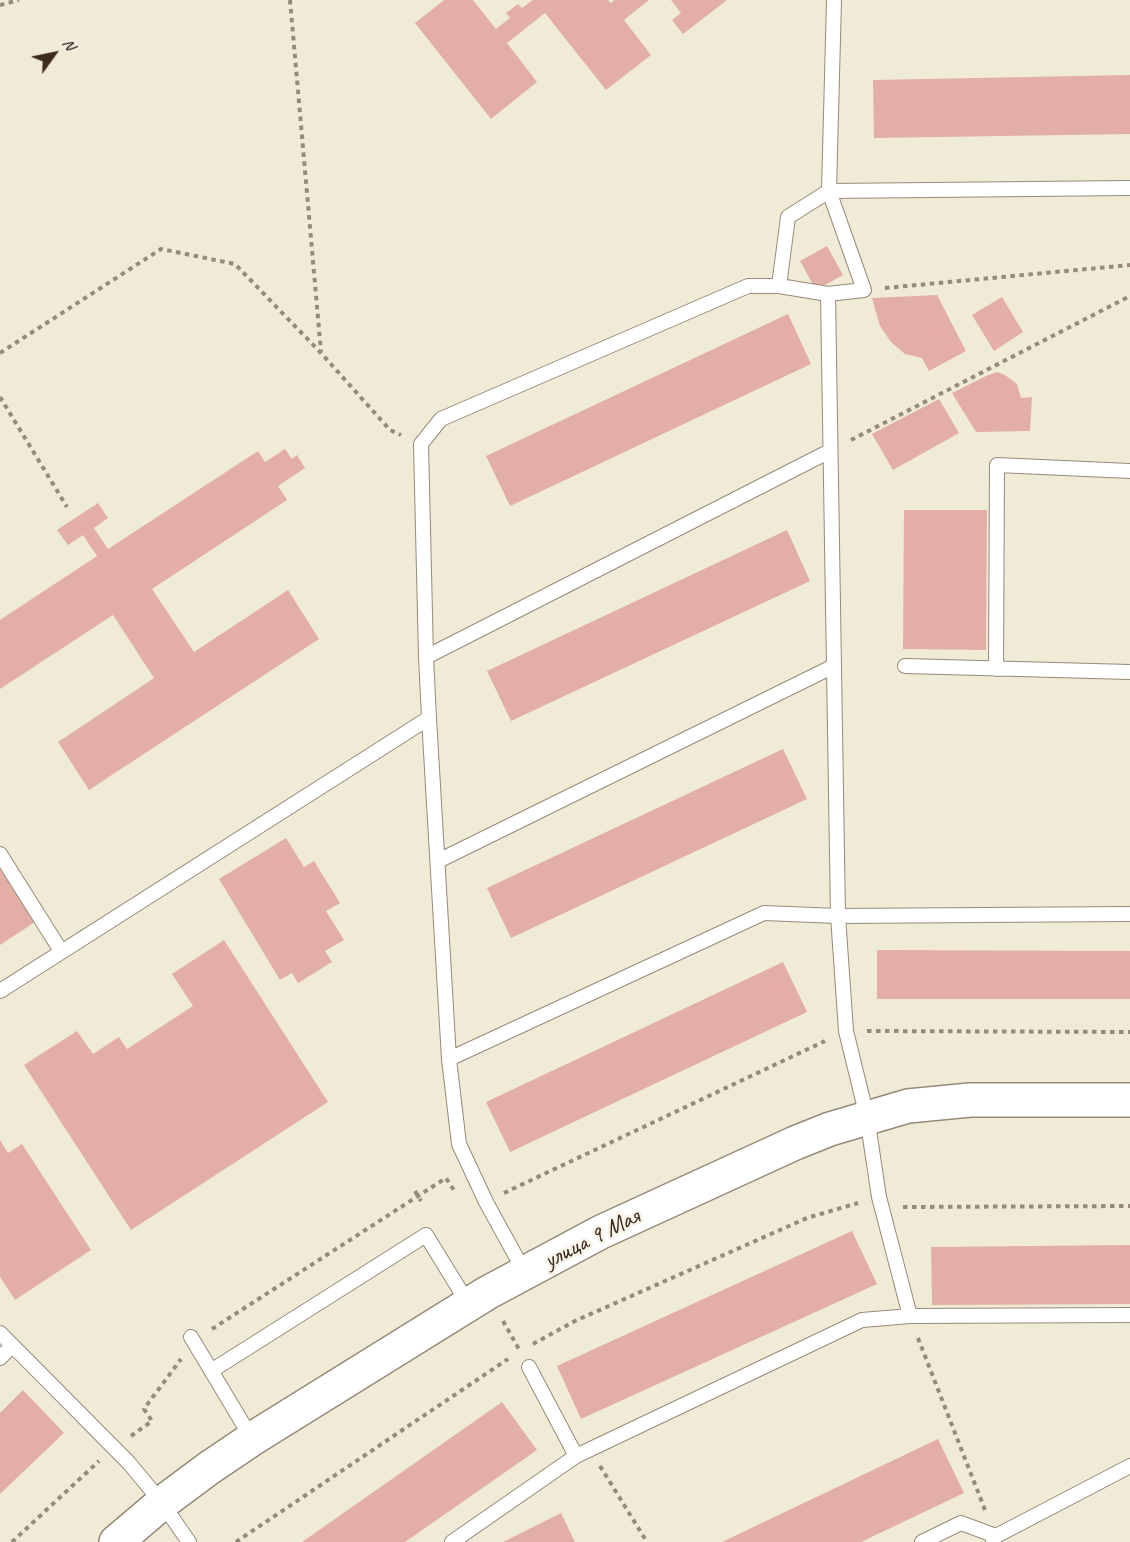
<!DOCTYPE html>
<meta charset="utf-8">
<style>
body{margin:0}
#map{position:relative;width:1130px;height:1542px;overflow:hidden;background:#f0ebd6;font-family:Caveat,sans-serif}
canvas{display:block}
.north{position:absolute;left:24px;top:24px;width:60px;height:60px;-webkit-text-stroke:4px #f7f3e8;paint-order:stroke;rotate:57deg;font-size:16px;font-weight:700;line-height:24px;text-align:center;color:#3b2a1e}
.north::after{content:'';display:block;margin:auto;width:21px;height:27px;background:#3b2a1e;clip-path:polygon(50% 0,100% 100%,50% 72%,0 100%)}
</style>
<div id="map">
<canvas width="1130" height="1542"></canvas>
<div class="north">N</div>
</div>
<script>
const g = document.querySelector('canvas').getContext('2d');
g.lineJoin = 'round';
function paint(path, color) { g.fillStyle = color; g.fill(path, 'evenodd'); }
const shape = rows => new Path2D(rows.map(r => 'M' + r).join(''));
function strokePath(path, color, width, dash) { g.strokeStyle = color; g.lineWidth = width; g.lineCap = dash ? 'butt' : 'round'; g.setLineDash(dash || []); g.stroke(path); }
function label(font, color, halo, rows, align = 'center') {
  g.font = font + ' Caveat,sans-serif'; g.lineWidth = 5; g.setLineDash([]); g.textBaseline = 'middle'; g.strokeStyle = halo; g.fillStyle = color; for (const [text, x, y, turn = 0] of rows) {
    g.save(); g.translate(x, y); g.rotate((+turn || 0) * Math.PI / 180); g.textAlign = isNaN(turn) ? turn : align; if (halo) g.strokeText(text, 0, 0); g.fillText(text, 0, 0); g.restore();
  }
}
paint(shape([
 [444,0,473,0,496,29,510,18,506,13,518,4,522,8,533,0,608,0,611,3,614,0,649,0,624,20,651,55,606,90,545,13,507,43,537,82,491,119,415,23],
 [671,0,727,0,683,34,672,20,681,13],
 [1130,75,1130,134,874,138,873,80],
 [827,246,843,275,816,290,800,261],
 [937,295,966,351,929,371,922,358,905,354,891,342,880,326,872,298],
 [1002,297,1023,332,994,351,972,315],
 [788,314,811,364,510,506,486,456],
 [997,372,1005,375,1017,384,1021,398,1032,397,1030,431,976,432,952,393,986,376],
 [939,399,959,433,893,470,872,434],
 [285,449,292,459,297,455,305,468,278,486,287,500,152,589,194,652,288,590,319,639,89,790,58,742,154,678,113,615,0,689,0,620,97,556,83,535,68,545,57,530,98,503,108,518,94,528,108,549,258,451,265,462],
 [904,510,987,510,986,650,903,649],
 [787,530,810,581,511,721,487,671],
 [783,749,807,799,511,938,487,888],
 [286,838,304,867,314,861,340,903,326,911,344,940,325,951,332,962,298,983,292,973,280,980,219,879],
 [0,868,35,922,0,945],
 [224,940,328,1102,131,1230,24,1065,77,1031,93,1054,119,1037,127,1049,193,1006,172,974],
 [877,950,1130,951,1130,999,877,999],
 [783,962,807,1012,510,1152,486,1102],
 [0,1140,8,1153,22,1144,91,1250,15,1300,0,1277],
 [852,1231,877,1284,581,1419,557,1366],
 [1130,1245,1130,1304,932,1305,931,1247],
 [23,1390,64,1433,0,1494,0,1413],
 [502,1402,537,1450,405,1542,302,1542],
 [938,1439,964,1493,861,1542,722,1542],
 [561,1513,575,1542,503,1542]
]), '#e3aea6');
const lane = shape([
 [779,286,788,217,829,191,1130,188],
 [828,294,838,916,846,1031,867,1117,879,1197,910,1316],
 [426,657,830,451],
 [905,666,1130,672],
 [996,669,997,465,1130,471],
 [0,854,61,951],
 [438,861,834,666],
 [0,991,429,718],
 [449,1059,764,913,838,916,1130,914],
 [525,1273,486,1202,459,1144,449,1059,429,718,426,657,421,444,441,419,748,286,779,286,828,294,864,290,829,191,834,0],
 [0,1333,129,1463,162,1503,189,1542],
 [191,1337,252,1439],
 [0,1358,12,1346],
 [529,1367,576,1456],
 [211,1371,426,1235,469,1305],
 [452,1542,576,1456,862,1320,910,1316,1130,1315],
 [922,1542,961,1523,996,1536],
 [993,1542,996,1536,1130,1466]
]);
const secondary = shape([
 [116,1542,162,1503,209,1468,252,1439,487,1293,601,1232,795,1143,830,1129,908,1106,970,1100,1130,1100]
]);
strokePath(lane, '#968a7a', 16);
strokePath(secondary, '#968a7a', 36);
strokePath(shape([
 [290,0,321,352],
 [0,5,19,0],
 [885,288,1130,265],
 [0,353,161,249,235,264,321,353,390,430,401,435],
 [0,397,67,507],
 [851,440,1130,296],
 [867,1031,1130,1032],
 [415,1191,421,1201],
 [504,1193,825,1041],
 [903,1207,1130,1206],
 [503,1321,520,1351],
 [212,1329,446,1178,455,1192],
 [918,1338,985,1510],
 [533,1344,575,1321,807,1218,858,1203],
 [131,1436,152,1421,144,1409,181,1359],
 [600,1466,647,1542],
 [12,1542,99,1461],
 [236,1542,508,1359]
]), '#968a7a', 4, [4.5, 4.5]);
strokePath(lane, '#fff', 14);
strokePath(secondary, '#fff', 33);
label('24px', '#3b2a1e', '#f7f3e8', [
 ["улица 9 Мая",592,1239,-27]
]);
</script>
